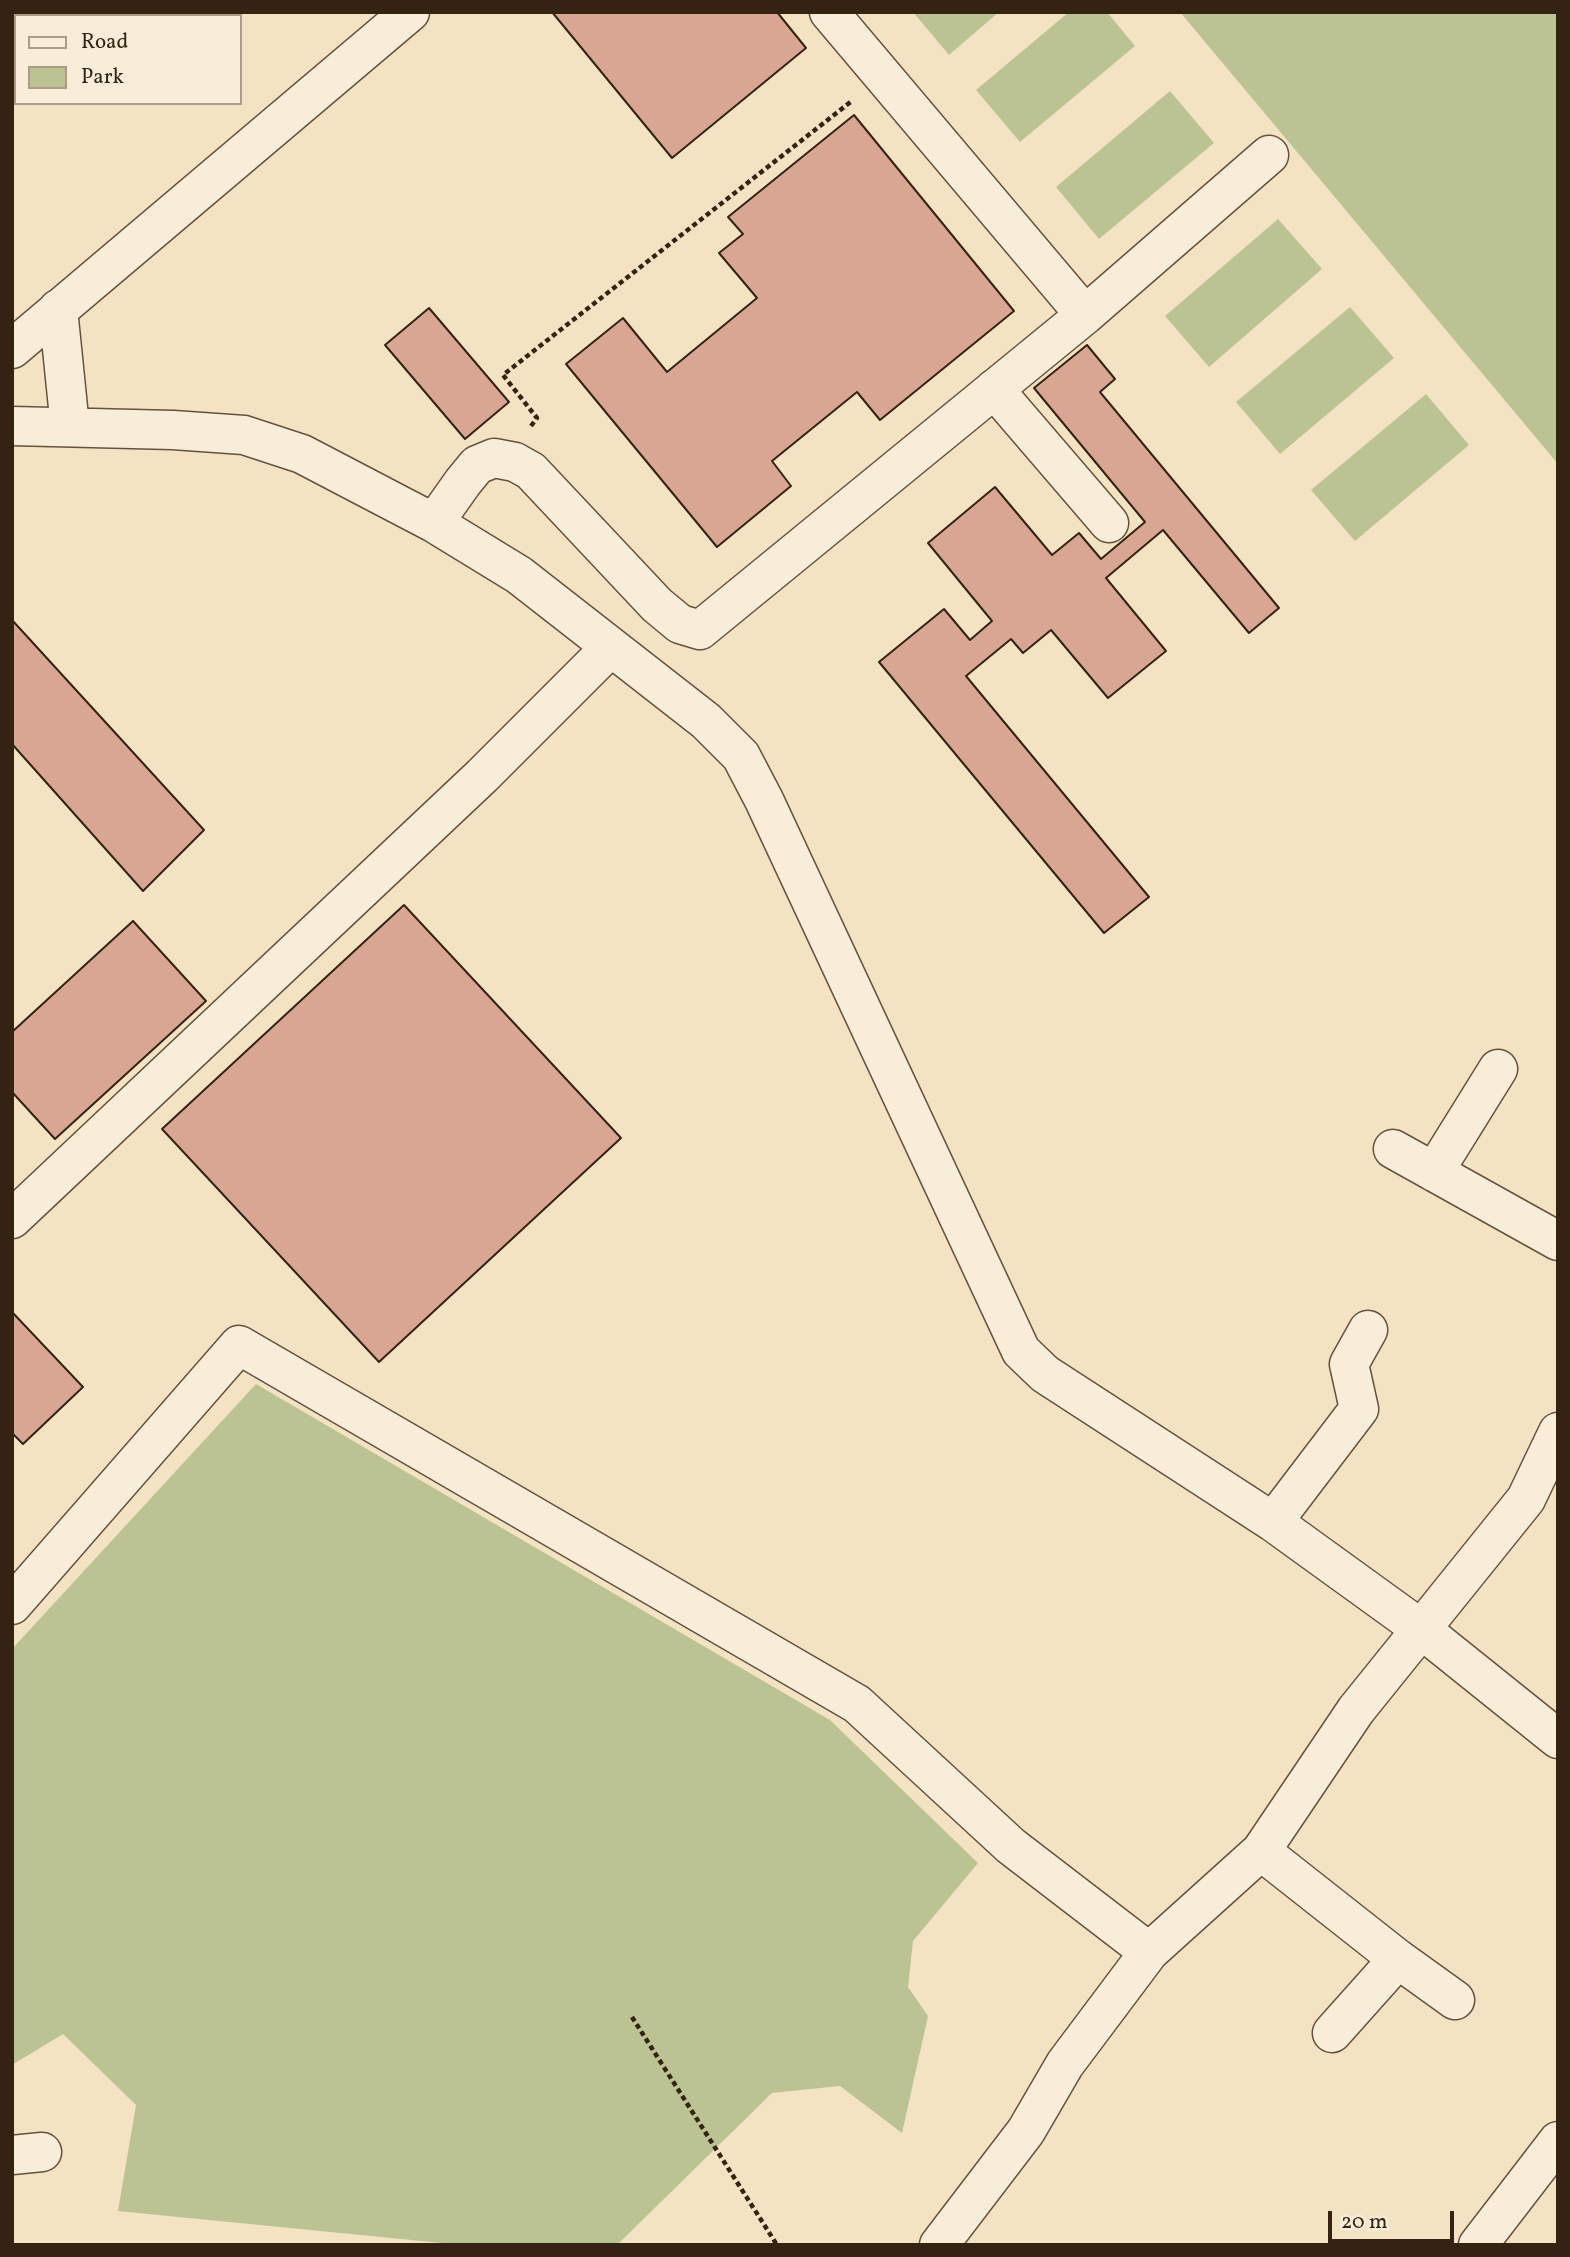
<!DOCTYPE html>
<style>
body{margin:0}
#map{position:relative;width:1570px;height:2257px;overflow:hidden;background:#f4e3c3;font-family:Vollkorn,serif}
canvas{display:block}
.frame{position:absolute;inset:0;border:14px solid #342213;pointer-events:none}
.legend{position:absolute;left:14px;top:14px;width:228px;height:91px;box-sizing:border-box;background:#f8edd8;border:2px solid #aa9c89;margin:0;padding:9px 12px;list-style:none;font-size:21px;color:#342213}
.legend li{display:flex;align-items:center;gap:14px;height:35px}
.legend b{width:35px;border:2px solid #aa9c89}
.scale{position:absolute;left:1328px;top:2211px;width:126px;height:32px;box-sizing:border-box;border:4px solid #342213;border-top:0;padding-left:9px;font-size:21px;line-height:24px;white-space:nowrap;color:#342213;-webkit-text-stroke:5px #f8edd8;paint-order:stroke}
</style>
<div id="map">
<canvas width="1570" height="2257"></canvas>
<div class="frame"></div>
<ul class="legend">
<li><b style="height:9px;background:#f8edd8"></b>Road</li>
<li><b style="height:19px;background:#bcc393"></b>Park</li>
</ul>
<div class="scale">20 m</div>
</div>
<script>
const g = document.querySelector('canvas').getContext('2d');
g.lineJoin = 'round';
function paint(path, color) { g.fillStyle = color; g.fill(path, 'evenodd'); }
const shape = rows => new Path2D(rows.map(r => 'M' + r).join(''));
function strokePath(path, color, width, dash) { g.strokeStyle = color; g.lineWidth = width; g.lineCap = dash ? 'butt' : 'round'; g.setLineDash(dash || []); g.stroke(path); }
paint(shape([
 [913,12,999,12,949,55],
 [1069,12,1107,12,1135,46,1020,142,976,90],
 [1180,12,1558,12,1558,464],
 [1170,91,1214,143,1099,239,1056,187],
 [1278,219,1322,269,1209,367,1165,316],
 [1350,307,1394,358,1280,454,1236,402],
 [1426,394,1469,445,1355,541,1311,490],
 [256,1384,830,1720,978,1863,913,1941,908,1987,928,2016,902,2133,840,2086,772,2093,617,2245,462,2245,118,2211,136,2105,63,2034,12,2065,12,1649]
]), '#bcc393');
const building = shape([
 [552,12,777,12,806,48,672,158,552,12],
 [854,115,1014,311,880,420,857,392,772,461,791,486,717,547,566,364,623,318,667,372,757,298,719,253,743,234,728,217,854,115],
 [429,308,509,402,465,439,385,345,429,308],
 [1087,345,1115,379,1100,392,1279,608,1249,633,1163,530,1106,578,1166,651,1108,698,1051,630,1023,653,1011,639,966,676,1149,897,1104,933,879,662,944,609,970,640,992,621,928,543,995,487,1052,555,1079,533,1101,559,1145,522,1034,388,1087,345],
 [12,620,204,830,143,891,12,744,12,620],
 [404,905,621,1138,379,1362,162,1129,404,905],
 [133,921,206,1001,55,1139,12,1092,12,1032,133,921],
 [12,1312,83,1387,23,1444,12,1433,12,1312]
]);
paint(building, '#daa694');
strokePath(building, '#342213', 2);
const minor = shape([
 [58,309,70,427],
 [1085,315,1269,155],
 [12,349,410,12],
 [994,389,1109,523],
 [12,426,173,430,244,435,302,454,434,523,519,575,706,721,741,756,764,800,1021,1351,1045,1374,1273,1522,1421,1629,1558,1739],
 [434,523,463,482,477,465,494,458,515,462,531,471,657,605,680,624,700,630,1085,315,829,12],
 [1393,1149,1558,1241],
 [1434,1172,1498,1069],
 [12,1219,482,776,611,647],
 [1273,1522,1359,1409,1349,1364,1368,1330],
 [12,1605,239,1345,857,1704,1011,1846,1149,1952],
 [1261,1851,1398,1959,1455,2000],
 [1332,2033,1398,1959],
 [12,2155,42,2152],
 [939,2245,1026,2131,1065,2064,1149,1952,1261,1851,1356,1710,1526,1499,1558,1432],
 [1478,2245,1558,2141]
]);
strokePath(minor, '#64523f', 41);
strokePath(shape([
 [531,426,537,418,503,375,853,100],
 [632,2017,777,2245]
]), '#342213', 4.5, [5, 3.5]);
strokePath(minor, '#f8edd8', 38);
</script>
